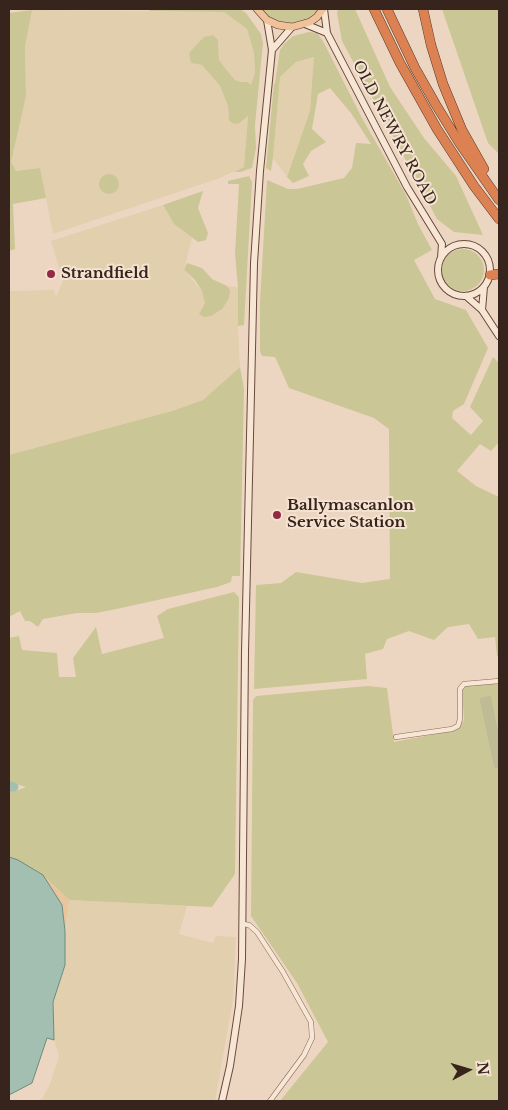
<!DOCTYPE html>
<style>
body{margin:0}
#map{position:relative;width:508px;height:1110px;overflow:hidden;background:#edd6c1;font-family:"Libre Baskerville",serif}
canvas{display:block}
.frame{position:absolute;inset:0;border:10px solid #36241d;pointer-events:none}
.north{position:absolute;left:443px;top:1045px;width:50px;height:50px;-webkit-text-stroke:4px #f5e2d0;paint-order:stroke;rotate:84deg;font-size:14px;font-weight:700;line-height:20px;text-align:center;color:#36241d}
.north::after{content:'';display:block;margin:auto;width:18px;height:22px;background:#36241d;clip-path:polygon(50% 0,100% 100%,50% 72%,0 100%)}
</style>
<div id="map">
<canvas width="508" height="1110"></canvas>
<div class="frame"></div>
<div class="north">N</div>
</div>
<script>
const g = document.querySelector('canvas').getContext('2d');
g.lineJoin = 'round';
function paint(path, color) { g.fillStyle = color; g.fill(path, 'evenodd'); }
const shape = rows => new Path2D(rows.map(r => 'M' + r).join(''));
function strokePath(path, color, width, dash) { g.strokeStyle = color; g.lineWidth = width; g.lineCap = dash ? 'butt' : 'round'; g.setLineDash(dash || []); g.stroke(path); }
function label(font, color, halo, rows, align = 'center') {
  g.font = font + ' "Libre Baskerville",serif'; g.lineWidth = 4; g.setLineDash([]); g.textBaseline = 'middle'; g.strokeStyle = halo; g.fillStyle = color; for (const [text, x, y, turn = 0] of rows) {
    g.save(); g.translate(x, y); g.rotate((+turn || 0) * Math.PI / 180); g.textAlign = isNaN(turn) ? turn : align; if (halo) g.strokeText(text, 0, 0); g.fillText(text, 0, 0); g.restore();
  }
}
paint(shape([
 [32,10,224,12,247,29,254,53,255,73,252,85,248,82,241,82,235,80,225,68,219,60,218,40,197,64,202,65,220,86,228,106,229,120,243,120,248,115,244,167,220,178,53,234,40,168,16,171,10,162,26,96,25,47],
 [315,57,310,111,287,177,273,158,280,77,296,62],
 [163,205,174,224,192,238,184,270,202,291,205,303,199,313,230,290,227,286,238,287,238,326,240,367,203,400,172,411,9,455,9,291,54,290,56,297,63,281,51,241],
 [69,900,187,906,179,934,213,943,216,936,236,937,233,1000,215,1101,38,1101,42,1099,50,1084,59,1056,54,1040,53,1002,65,965,65,931]
]), '#e2cfae');
paint(shape([
 [150,9,240,9,246,13,261,34,263,43,255,125,256,148,252,168,240,172,234,172,244,167,248,116,238,124,232,123,229,120,228,106,220,86,202,65,191,63,189,53,204,37,213,35,218,40,219,60,225,68,235,80,241,82,248,82,251,85,255,73,254,53,247,29,224,12,149,11],
 [262,9,319,9,308,19,299,23,289,24,279,22,270,18],
 [338,9,355,9,390,87,424,138,456,176,483,235,454,232,437,219,342,41,337,13],
 [442,9,499,9,499,154,488,143],
 [32,10,25,47,26,96,11,162,16,171,40,168,46,198,13,204,15,249,9,251,9,13],
 [309,32,317,33,323,41,362,118,406,195,418,224,432,250,414,260,435,299,466,310,488,348,464,404,453,411,452,418,471,435,483,421,470,407,493,357,499,363,499,442,491,451,480,444,457,471,476,486,499,497,499,656,497,656,495,637,478,639,469,624,448,627,434,640,409,631,387,639,383,649,365,654,367,679,254,689,256,585,281,583,296,572,362,583,390,579,389,429,374,418,289,388,275,357,262,356,260,351,260,302,267,180,288,189,297,189,344,178,352,168,356,143,371,144,351,113,330,88,318,94,312,129,326,142,311,151,303,164,309,176,293,183,287,177,310,111,314,57,296,62,280,77,273,158,271,171,266,168,274,84,275,83,280,50,284,44,293,36],
 '99 184a10 10 0 1 1 20 0a10 10 0 1 1-20 0Z',
 [249,176,252,182,244,325,238,326,238,287,235,254,239,184,228,184,228,181],
 [203,191,198,208,208,233,206,240,198,242,174,224,163,205],
 '442 270a21 21 0 1 1 42 0a21 21 0 1 1-42 0Z',
 [187,263,202,268,212,279,227,286,230,290,229,298,222,309,211,316,204,317,199,314,205,303,202,291,195,280,184,270],
 [240,367,244,389,240,576,232,576,231,582,217,587,112,610,96,613,77,613,43,619,38,627,30,621,25,621,20,611,9,617,9,455,172,411,203,400],
 [234,592,239,597,235,874,212,907,69,900,45,877,65,931,65,965,53,1002,54,1040,47,1038,32,1083,9,1095,9,789,16,791,26,787,9,782,9,638,19,636,22,650,57,653,59,677,76,677,73,658,96,627,102,654,164,638,157,616,168,609],
 [499,683,499,735,491,695,479,698,494,768,499,768,499,1101,280,1101,328,1042,297,983,251,916,253,700,256,696,368,686,387,688,394,742,457,730,464,720,462,689,465,686]
]), '#cbc695');
paint(shape([
 [43,875,69,900,65,931,62,905]
]), '#e9c59e');
paint(shape([
 [491,695,499,735,499,768,494,768,479,698]
]), '#bfbb94');
const water = shape([
 [9,857,18,860,43,875,62,905,65,931,65,965,53,1002,54,1040,47,1038,32,1083,9,1095,9,857]
]);
paint(water, '#a3bfb1');
strokePath(water, '#6b8d7d', 1);
strokePath(shape([
 [9,786,14,787]
]), '#a3bfb1', 9);
const street = shape([
 [396,737,452,729,458,726,460,719,460,689,464,684,499,681],
 [243,924,249,925,257,932,283,972,311,1022,312,1038,304,1055,270,1101]
]);
const secondary = shape([
 [324,9,327,33,407,187,442,244,441,258],
 [305,24,327,33],
 [272,50,292,27],
 '438 270a26 26 0 1 1 52 0a26 26 0 1 1-52 0Z',
 [466,296,482,310,499,336],
 [482,310,484,287],
 [222,1101,230,1066,239,1006,242,959,245,652,254,263,260,171,272,50,267,20]
]);
const primary = shape([
 [257,9,267,20,278,25,292,27,310,22,317,17,323,9]
]);
const highway = shape([
 [374,9,400,63,437,129,474,186,499,219],
 [387,9,415,68,436,105,460,144,499,200],
 [423,9,431,45,443,84,462,130,484,169],
 [490,275,499,274]
]);
strokePath(street, '#866759', 5.5);
strokePath(secondary, '#68493c', 8);
strokePath(primary, '#54372d', 8);
strokePath(highway, '#54372d', 10);
strokePath(street, '#f8e6d4', 4.5);
strokePath(secondary, '#f8e6d4', 6);
strokePath(primary, '#f0c299', 7);
strokePath(highway, '#dc8252', 9);
for (const [x, y, r, color] of [
 [51,274,5,"#942a41"],
 [277,515,5,"#942a41"]
]) { const dot = new Path2D(); dot.arc(x, y, r, 0, 2 * Math.PI); g.fillStyle = color; g.fill(dot); strokePath(dot, '#f5e2d0', 2); }
label('15px', '#36241d', '#f5e2d0', [
 ["OLD NEWRY ROAD",394,133,62]
]);
label('bold 15px', '#36241d', '#f5e2d0', [
 ["Strandfield",61,274],
 ["Ballymascanlon",287,506],
 ["Service Station",287,523]
], 'left');
</script>
